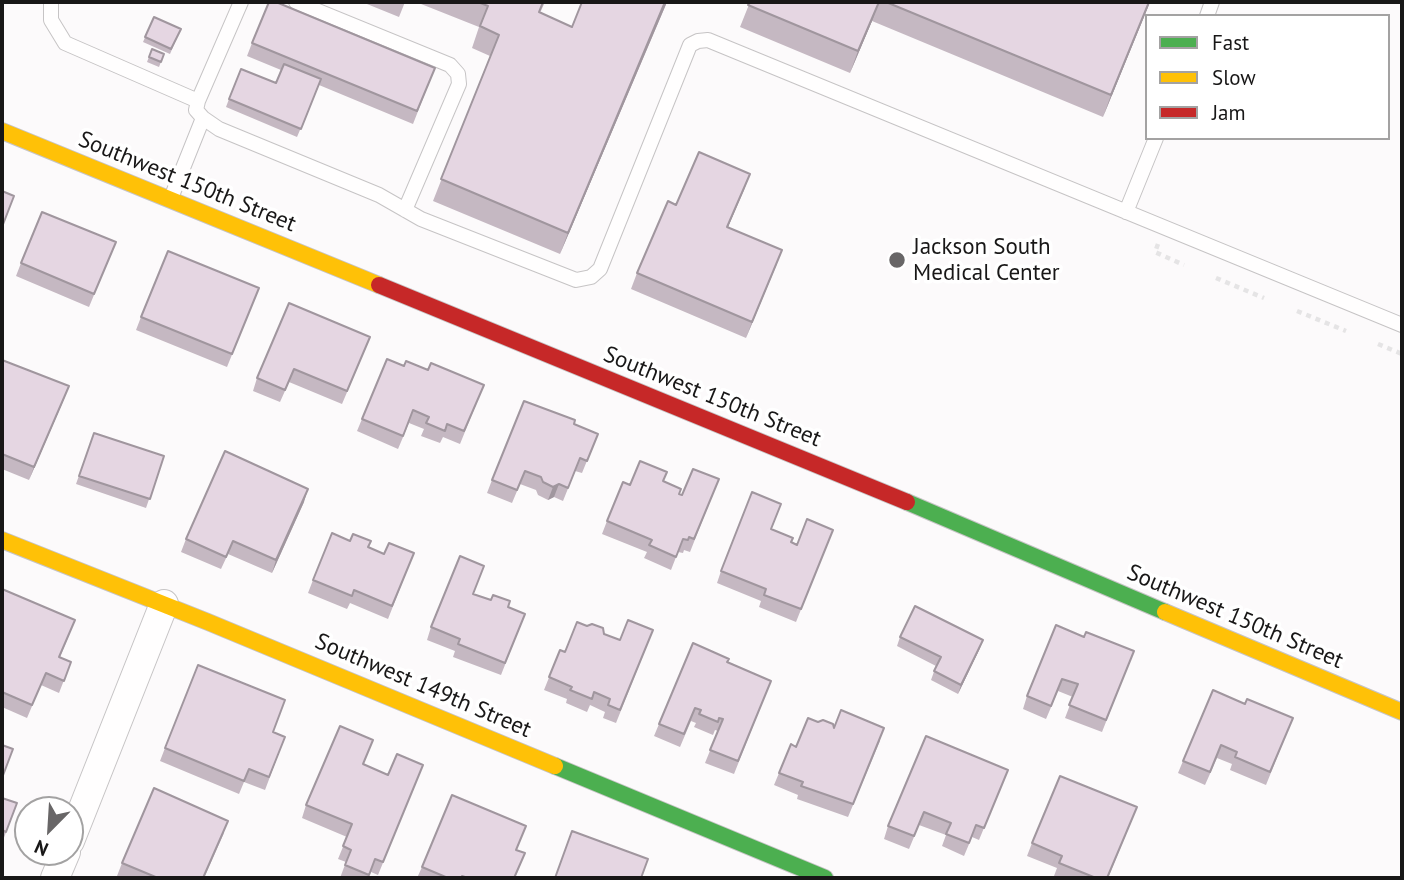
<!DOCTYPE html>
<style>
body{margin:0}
#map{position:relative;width:1404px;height:880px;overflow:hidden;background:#fcfafb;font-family:"PT Sans",sans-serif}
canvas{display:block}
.frame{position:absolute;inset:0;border:4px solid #181717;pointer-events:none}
.legend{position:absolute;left:1145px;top:14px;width:245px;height:126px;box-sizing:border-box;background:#fff;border:2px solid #a3a2a2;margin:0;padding:9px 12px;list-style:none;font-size:21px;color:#181717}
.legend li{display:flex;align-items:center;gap:14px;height:35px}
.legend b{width:35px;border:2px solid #a3a2a2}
.north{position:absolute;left:14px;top:796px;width:70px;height:70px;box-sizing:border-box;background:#fff;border:2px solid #a3a2a2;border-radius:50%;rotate:204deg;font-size:19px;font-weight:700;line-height:28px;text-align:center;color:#181717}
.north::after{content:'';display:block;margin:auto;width:24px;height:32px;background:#686667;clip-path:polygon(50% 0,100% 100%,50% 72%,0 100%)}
</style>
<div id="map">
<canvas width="1404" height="880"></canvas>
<div class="frame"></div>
<ul class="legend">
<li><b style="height:9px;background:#4caf50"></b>Fast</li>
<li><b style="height:9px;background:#ffc107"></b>Slow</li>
<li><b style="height:9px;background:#c62828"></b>Jam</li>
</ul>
<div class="north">N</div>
</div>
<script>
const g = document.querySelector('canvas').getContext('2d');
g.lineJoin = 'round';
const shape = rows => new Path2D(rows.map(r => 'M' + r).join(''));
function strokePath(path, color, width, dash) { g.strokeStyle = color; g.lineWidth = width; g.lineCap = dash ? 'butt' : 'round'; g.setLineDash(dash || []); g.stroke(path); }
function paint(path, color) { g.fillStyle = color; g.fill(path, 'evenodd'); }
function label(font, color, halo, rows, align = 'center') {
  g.font = font + ' "PT Sans",sans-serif'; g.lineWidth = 7; g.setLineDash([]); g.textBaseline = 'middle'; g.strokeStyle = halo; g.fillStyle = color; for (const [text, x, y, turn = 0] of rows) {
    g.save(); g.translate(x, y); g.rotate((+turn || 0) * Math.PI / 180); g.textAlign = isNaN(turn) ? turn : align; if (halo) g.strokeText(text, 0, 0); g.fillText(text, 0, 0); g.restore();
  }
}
const lane = shape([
 [51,2,51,20,65,43,198,101],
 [241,2,198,101,196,110,203,118,219,129,379,195,421,219,576,280,591,277,600,269,690,45,698,41,708,40,1402,325],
 [296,2,450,65,458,74,459,84,405,210],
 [1207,16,1212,2],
 [171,198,203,118],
 [1126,212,1156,138]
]);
const street = shape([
 [70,841,164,604],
 [55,878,66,852]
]);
const fast = shape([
 [907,502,1165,612],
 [555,766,825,878]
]);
const slow = shape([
 [2,131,379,285],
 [2,540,208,622,555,766],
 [1165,612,1402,712]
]);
const jam = shape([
 [379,285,907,502]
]);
strokePath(lane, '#c6c4c5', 16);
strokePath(street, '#c6c4c5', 30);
strokePath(fast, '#c6c4c5', 18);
strokePath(slow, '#c6c4c5', 18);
strokePath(jam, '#c6c4c5', 18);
strokePath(shape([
 [1158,244,1155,252,1184,265],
 [1216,278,1264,298],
 [1297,311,1346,331],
 [1378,344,1402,354]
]), '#e5e4e5', 4.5, [5, 5]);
strokePath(lane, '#fffefe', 14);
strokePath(street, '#fffefe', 28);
strokePath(fast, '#4caf50', 16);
strokePath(slow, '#ffc107', 16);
strokePath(jam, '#c62828', 16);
paint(shape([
 [362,2,405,2,399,17],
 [416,2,545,2,540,13,572,27,582,2,667,2,560,254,433,201,490,56,472,48,479,27],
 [750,2,1150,2,1103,117,872,21,850,73,740,27],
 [154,17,179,33,170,54,143,42],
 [252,43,435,68,413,124,319,85,297,137,226,107,229,99,276,83,281,70,247,56],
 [152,49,164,54,159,67,147,62],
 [750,174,728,227,782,250,746,338,631,289,637,273],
 [116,242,89,307,16,276,21,263],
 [259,288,227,367,136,330,141,317],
 [365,350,342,404,289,382,280,402,253,391,257,378],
 [2,360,64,399,29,480,2,469],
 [404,366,428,370,484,385,460,444,443,437,440,443,421,436,424,429,409,423,398,449,357,431,362,419],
 [574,424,593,446,582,473,575,471,563,501,554,497,548,500,538,495,536,490,520,484,512,503,487,493,492,480],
 [94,433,164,456,146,508,76,484],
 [719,479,690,552,684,550,683,553,678,552,671,570,644,558,647,552,602,534,607,521,630,485,663,482,682,495],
 [304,502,272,573,228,554,221,569,181,552,186,539],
 [771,529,791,542,797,545,828,542,796,622,759,607,761,601,717,583,721,571],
 [368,547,384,554,414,553,388,619,350,603,347,609,308,593,313,580],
 [2,589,70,633,60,657,71,662,59,693,41,685,27,718,2,707],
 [474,594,525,614,501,675,453,657,455,651,427,640,431,627],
 [604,634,620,640,648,643,616,723,603,718,605,712,590,705,587,712,566,703,567,699,544,690,560,650,565,652],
 [900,637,980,648,958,694,931,680,936,666,897,646],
 [1084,637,1134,651,1102,732,1065,718,1073,697,1058,691,1046,719,1023,709,1027,696],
 [727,662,771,681,734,774,705,763,718,731,715,730,713,735,694,727,696,723,691,721,680,747,654,736,659,724],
 [1245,704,1293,718,1266,785,1230,770,1232,764,1217,758,1205,785,1178,773,1183,761],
 [834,728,880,741,848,817,797,799,798,795,774,785,779,773],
 [273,732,285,737,265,790,244,782,239,794,160,761,165,748],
 [364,764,388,775,423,765,378,875,371,872,368,878,340,878,346,862,338,859,347,837,302,818,306,805],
 [1008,770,979,840,972,837,964,856,942,846,946,835,919,825,909,849,884,839,888,826],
 [2,798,17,803,2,843],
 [1132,820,1108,878,1061,878,1054,876,1057,868,1027,856,1032,843],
 [224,833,204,878,123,878,117,876,122,863],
 [517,850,525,853,515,878,417,878,422,867]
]), '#c5b8c2');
paint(shape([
 [665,2,667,2,560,254,568,233],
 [879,2,872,21,850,73,858,51],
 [1149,2,1150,2,1103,117,1111,95],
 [750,174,744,190,721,243,727,227],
 [782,250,776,266,746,338,752,322],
 [69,386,64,399,29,480,34,467],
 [559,484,554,497,548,500,553,487],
 [308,489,304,502,272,573,276,560],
 [983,640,980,648,958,694,961,685]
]), '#a0969e');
const building = shape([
 [269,2,276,2,435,68,417,111,252,43,269,2],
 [478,2,543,2,539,12,572,27,582,2,665,2,568,233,441,179,499,35,480,26,488,6,478,2],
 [750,2,879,2,858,51,748,5,750,2],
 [886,2,1149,2,1111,95,886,2],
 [154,17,181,29,171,49,145,37,154,17],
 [152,49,164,54,161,62,149,57,152,49],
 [284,64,321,79,301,129,229,99,241,69,276,83,284,64],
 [699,152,750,174,727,227,782,250,752,322,637,273,668,201,676,205,699,152],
 [2,191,14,196,2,227,2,191],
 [42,212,116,242,94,294,21,263,42,212],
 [168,251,259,288,232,354,141,317,168,251],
 [289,303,370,337,347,391,294,369,285,390,257,378,289,303],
 [387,359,404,366,406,361,428,370,431,363,484,385,464,431,447,424,445,431,426,423,429,417,413,410,403,436,362,419,387,359],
 [2,360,69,386,34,467,2,454,2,360],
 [524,401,575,420,574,424,598,434,587,461,580,458,568,488,559,484,553,487,543,482,541,477,525,471,517,490,492,480,524,401],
 [94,433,164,456,150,499,79,476,94,433],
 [225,451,308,489,276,560,233,541,226,557,186,539,225,451],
 [640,461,667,472,663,481,681,489,679,494,682,495,693,469,719,479,694,539,689,537,688,540,683,539,676,557,649,545,652,540,607,521,623,482,630,485,640,461],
 [752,492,781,504,771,529,793,538,791,542,797,545,807,519,833,530,801,609,764,595,766,589,721,571,752,492],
 [332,533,350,541,353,534,371,541,368,547,384,554,389,543,414,553,392,606,354,590,352,596,313,580,332,533],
 [460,556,484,566,473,594,491,600,493,595,510,601,508,607,525,614,505,663,458,644,460,639,431,627,460,556],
 [2,589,75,620,59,657,71,662,64,681,46,673,32,705,2,692,2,589],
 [915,606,983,640,961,685,934,671,941,657,900,637,915,606],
 [628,620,653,630,620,710,608,705,610,699,594,692,592,699,570,690,572,687,549,677,560,650,565,652,577,622,587,626,592,624,603,628,604,634,620,640,628,620],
 [1056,625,1084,637,1086,632,1134,651,1106,720,1069,705,1078,684,1062,679,1051,706,1027,696,1056,625],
 [693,643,729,659,727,662,771,681,738,761,710,750,723,719,719,718,718,722,699,714,701,710,695,708,684,734,659,724,693,643],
 [198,665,285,700,273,732,285,737,269,777,249,769,244,781,165,748,198,665],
 [1213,690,1245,704,1247,699,1293,718,1270,772,1235,757,1237,752,1221,745,1210,772,1183,761,1213,690],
 [841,710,884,728,853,804,801,786,803,782,779,773,791,744,796,747,808,718,818,722,823,720,833,724,834,728,841,710],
 [340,726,373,740,363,764,388,775,397,754,423,765,383,862,375,859,369,875,345,865,351,850,343,846,352,824,306,805,340,726],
 [926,736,1008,770,984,828,976,825,969,843,946,834,951,823,924,812,914,836,888,826,926,736],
 [2,745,13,749,2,778,2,745],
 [1060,776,1137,807,1107,878,1096,878,1059,863,1062,856,1032,843,1060,776],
 [154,788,228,821,203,878,158,878,122,863,154,788],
 [452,795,526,826,516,850,525,853,514,878,468,878,462,876,461,878,448,878,422,867,452,795],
 [2,798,17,803,6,832,2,830,2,798],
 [572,831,648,859,641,878,555,878,572,831]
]);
paint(building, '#e5d6e2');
strokePath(building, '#a0969e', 2);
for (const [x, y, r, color] of [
 [897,260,9,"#686667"]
]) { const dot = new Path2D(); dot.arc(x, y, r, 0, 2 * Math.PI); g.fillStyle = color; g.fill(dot); strokePath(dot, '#fff', 2.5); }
label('23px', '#181717', '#fff', [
 ["Southwest 150th Street",187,182,22],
 ["Southwest 150th Street",712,397,22],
 ["Southwest 150th Street",1235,617,23],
 ["Southwest 149th Street",423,686,23]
]);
label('23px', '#181717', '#fff', [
 ["Jackson South",913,247],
 ["Medical Center",913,273]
], 'left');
</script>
